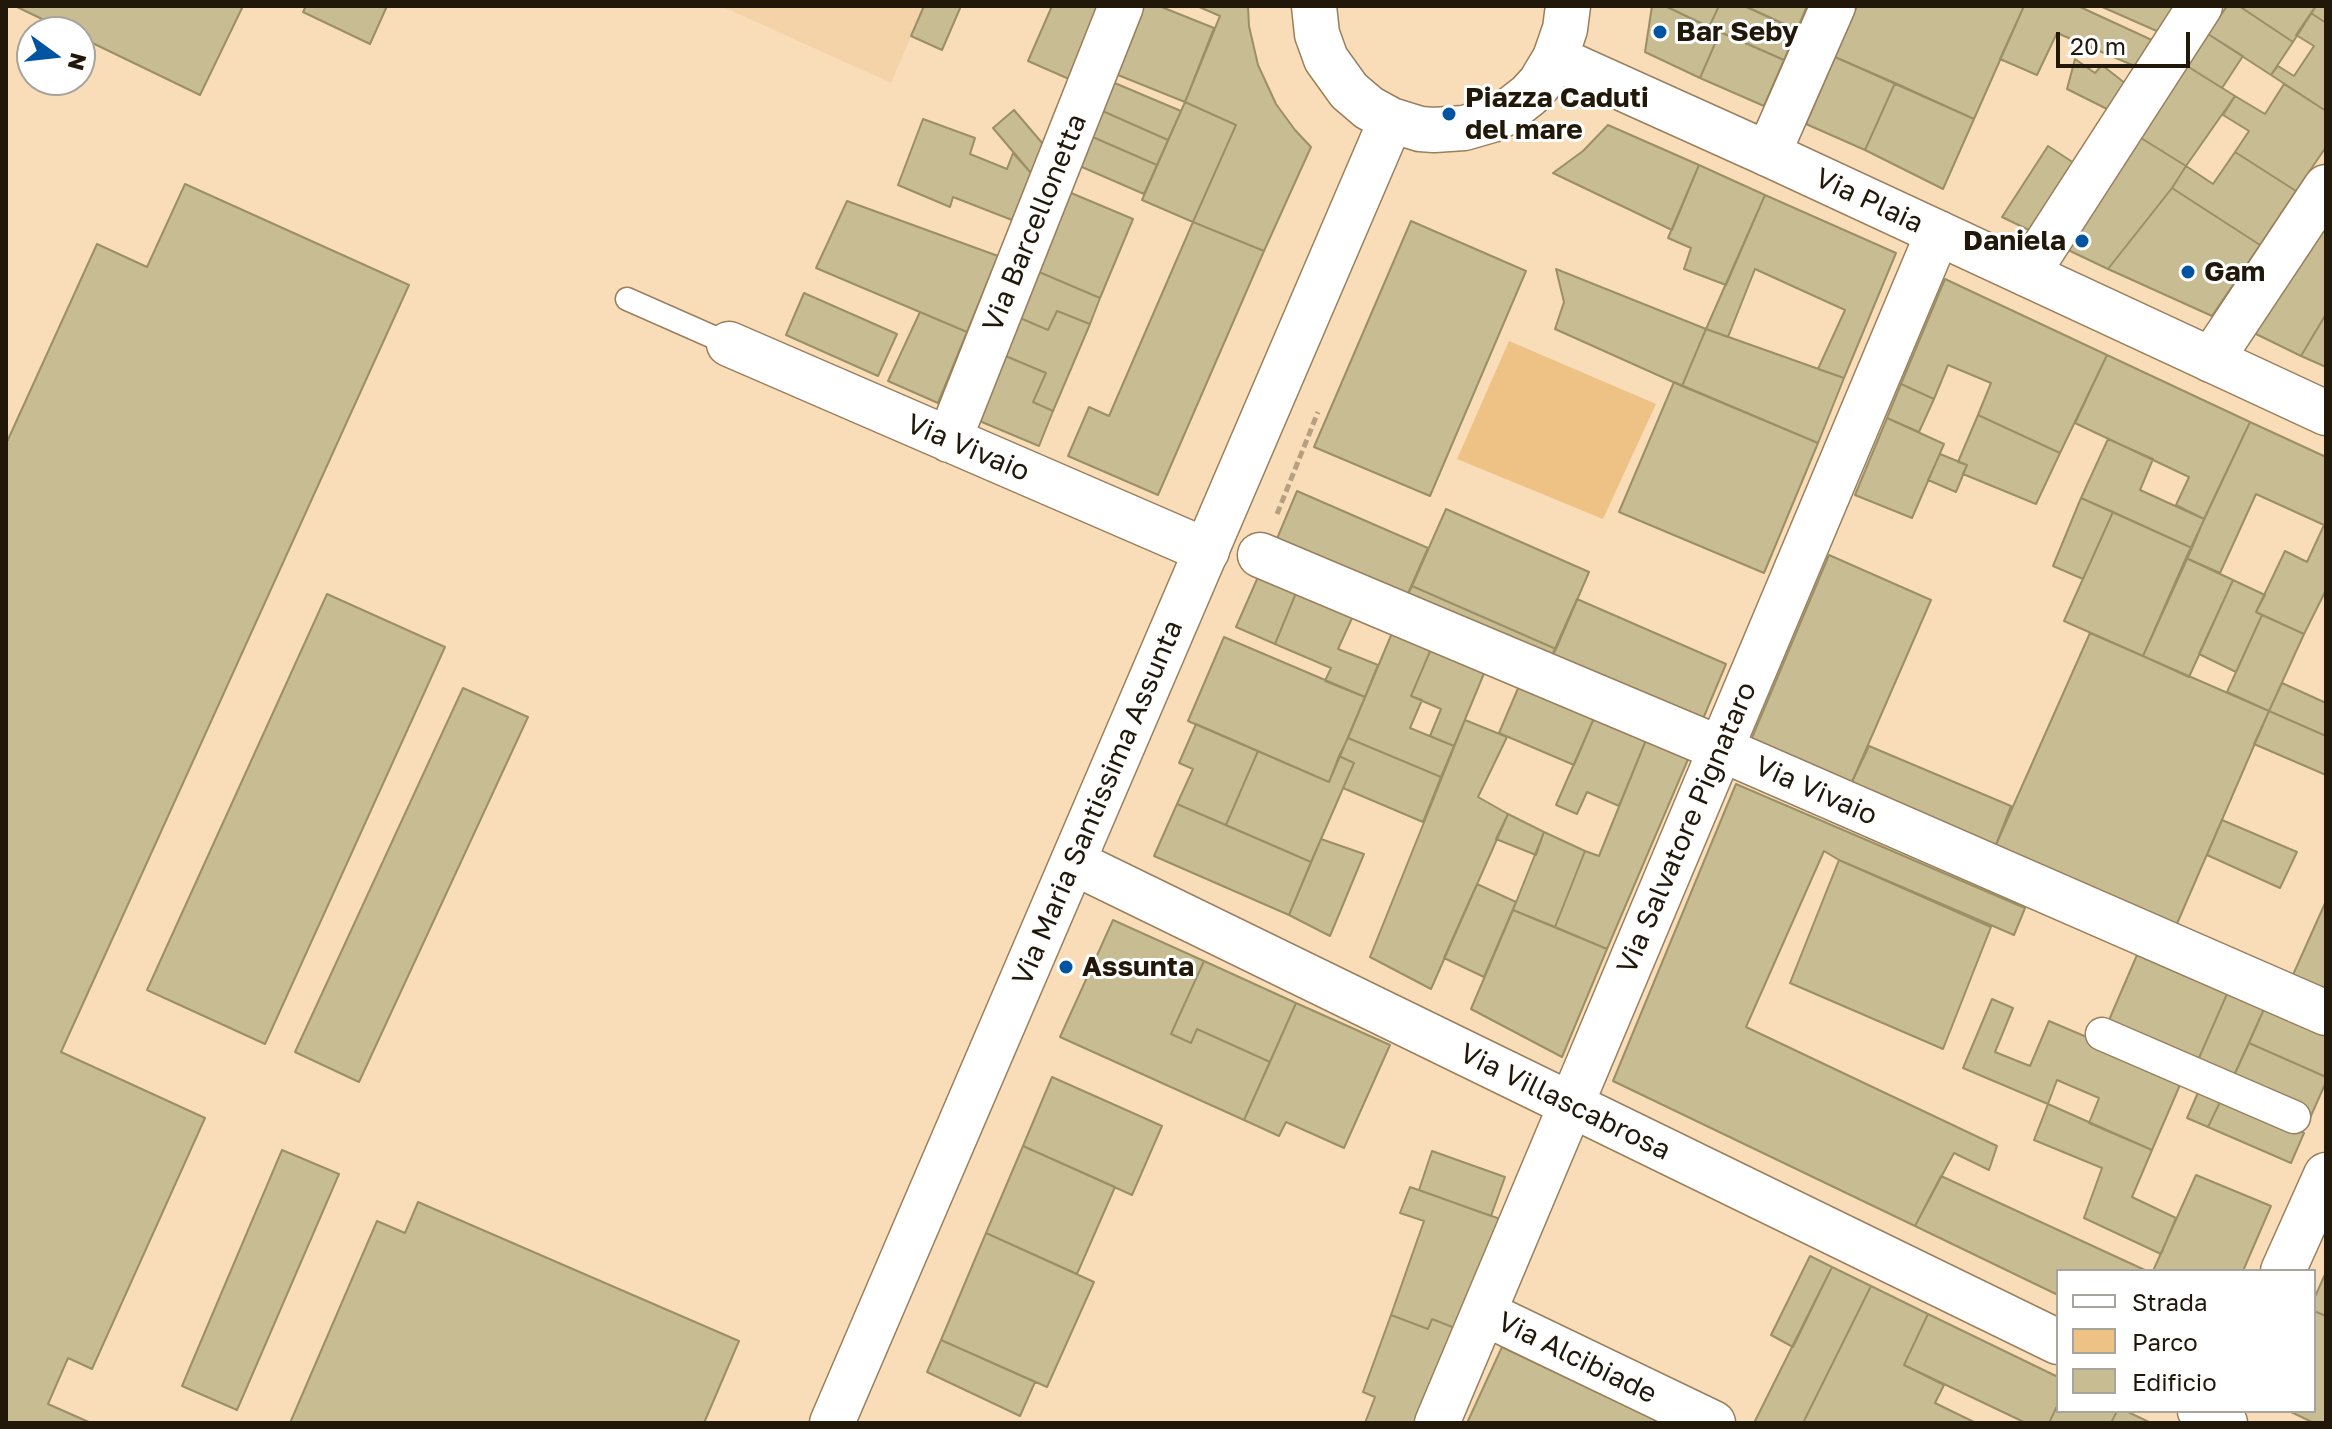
<!DOCTYPE html>
<style>
body{margin:0}
#map{position:relative;width:2332px;height:1429px;overflow:hidden;background:#f9ddb8;font-family:"Golos Text",sans-serif}
canvas{display:block}
.frame{position:absolute;inset:0;border:8px solid #22180a;pointer-events:none}
.legend{position:absolute;left:2056px;top:1269px;width:260px;height:144px;box-sizing:border-box;background:#fff;border:2px solid #a7a39d;margin:0;padding:10px 14px;list-style:none;font-size:24px;color:#22180a}
.legend li{display:flex;align-items:center;gap:16px;height:40px}
.legend b{width:40px;border:2px solid #a7a39d}
.north{position:absolute;left:16px;top:16px;width:80px;height:80px;box-sizing:border-box;background:#fff;border:2px solid #a7a39d;border-radius:50%;rotate:105deg;font-size:22px;font-weight:700;line-height:32px;text-align:center;color:#22180a}
.north::after{content:'';display:block;margin:auto;width:28px;height:36px;background:#0054a2;clip-path:polygon(50% 0,100% 100%,50% 72%,0 100%)}
.scale{position:absolute;left:2056px;top:32px;width:134px;height:36px;box-sizing:border-box;border:4px solid #22180a;border-top:0;padding-left:10px;font-size:24px;line-height:28px;white-space:nowrap;color:#22180a;-webkit-text-stroke:6px #fff;paint-order:stroke}
</style>
<div id="map">
<canvas width="2332" height="1429"></canvas>
<div class="frame"></div>
<ul class="legend">
<li><b style="height:10px;background:#fff"></b>Strada</li>
<li><b style="height:22px;background:#eec185"></b>Parco</li>
<li><b style="height:22px;background:#c8bc92"></b>Edificio</li>
</ul>
<div class="north">N</div>
<div class="scale">20 m</div>
</div>
<script>
const g = document.querySelector('canvas').getContext('2d');
g.lineJoin = 'round';
function paint(path, color) { g.fillStyle = color; g.fill(path, 'evenodd'); }
const shape = rows => new Path2D(rows.map(r => 'M' + r).join(''));
function strokePath(path, color, width, dash) { g.strokeStyle = color; g.lineWidth = width; g.lineCap = dash ? 'butt' : 'round'; g.setLineDash(dash || []); g.stroke(path); }
function label(font, color, halo, rows, align = 'center') {
  g.font = font + ' "Golos Text",sans-serif'; g.lineWidth = 6; g.setLineDash([]); g.textBaseline = 'middle'; g.strokeStyle = halo; g.fillStyle = color; for (const [text, x, y, turn = 0] of rows) {
    g.save(); g.translate(x, y); g.rotate((+turn || 0) * Math.PI / 180); g.textAlign = isNaN(turn) ? turn : align; if (halo) g.strokeText(text, 0, 0); g.fillText(text, 0, 0); g.restore();
  }
}
paint(shape([
 [721,6,924,6,891,83]
]), '#f4d3a8');
paint(shape([
 [1509,341,1656,404,1603,519,1457,459]
]), '#eec185');
const building = shape([
 [15,6,243,6,200,95,80,37,80,32,69,32,15,6],
 [306,6,387,6,370,44,303,12,306,6],
 [924,6,961,6,942,50,911,36,924,6],
 [1052,6,1098,6,1069,79,1028,61,1052,6],
 [1142,6,1159,6,1214,28,1185,102,1113,73,1142,6],
 [1197,6,1248,6,1249,26,1258,65,1276,104,1295,130,1311,147,1264,251,1193,222,1236,125,1185,102,1220,16,1197,6],
 [1652,6,1665,6,1720,32,1700,78,1645,52,1652,6],
 [1665,6,1719,6,1709,27,1665,6],
 [1719,6,1744,6,1797,30,1784,60,1709,27,1719,6],
 [1745,6,1807,6,1797,30,1745,6],
 [1857,6,2024,6,1974,119,1835,57,1857,6],
 [2024,6,2078,6,2154,41,2137,67,2057,33,2037,75,2000,59,2024,6],
 [2100,6,2176,6,2159,32,2100,6],
 [2227,6,2239,6,2293,42,2271,75,2208,34,2227,6],
 [2239,6,2316,6,2293,42,2239,6],
 [2316,6,2326,6,2326,23,2311,13,2316,6],
 [2311,13,2326,23,2326,111,2271,75,2278,66,2294,76,2314,46,2296,35,2311,13],
 [1720,32,1784,60,1764,106,1700,78,1720,32],
 [2208,34,2243,56,2222,88,2187,66,2208,34],
 [1835,57,1895,83,1865,150,1806,124,1835,57],
 [2075,59,2095,73,2102,65,2126,84,2109,110,2067,89,2075,59],
 [2187,66,2235,96,2186,166,2141,138,2187,66],
 [1110,81,1181,111,1168,140,1098,109,1110,81],
 [1895,83,1974,119,1943,189,1865,150,1895,83],
 [2284,84,2326,111,2326,147,2296,191,2235,152,2249,131,2223,115,2235,96,2265,114,2284,84],
 [1185,102,1236,125,1193,222,1142,200,1185,102],
 [1098,109,1168,140,1157,165,1088,135,1098,109],
 [1014,110,1043,144,1031,173,993,128,1014,110],
 [923,119,975,138,970,154,1007,169,1013,153,1031,173,1012,220,953,197,950,207,898,185,923,119],
 [1608,125,1699,165,1672,230,1553,173,1583,151,1608,125],
 [1088,135,1157,165,1144,194,1075,164,1088,135],
 [2141,138,2186,166,2172,188,2108,269,2068,250,2141,138],
 [2048,146,2074,163,2031,231,2002,217,2048,146],
 [2235,152,2296,191,2260,245,2172,188,2186,166,2213,184,2235,152],
 [1699,165,1765,195,1726,285,1684,269,1691,248,1668,238,1699,165],
 [185,184,409,285,61,1052,205,1118,92,1369,68,1358,48,1404,91,1423,6,1423,6,444,97,244,147,267,185,184],
 [2172,188,2260,245,2212,316,2108,269,2172,188],
 [1064,190,1133,219,1100,298,1032,269,1064,190],
 [1765,195,1896,253,1844,378,1818,369,1845,310,1755,269,1728,337,1706,329,1765,195],
 [847,201,998,256,967,332,816,268,847,201],
 [1411,221,1526,271,1430,496,1314,447,1411,221],
 [1193,222,1264,251,1158,495,1068,456,1089,407,1109,416,1193,222],
 [2324,229,2326,230,2326,314,2301,356,2254,333,2324,229],
 [1032,269,1100,298,1090,324,1057,311,1048,330,1013,315,1032,269],
 [1556,269,1706,329,1682,386,1555,329,1564,302,1556,269],
 [1945,279,2107,355,2060,453,1978,415,1991,383,1948,365,1934,399,1901,384,1945,279],
 [804,293,897,334,878,376,786,335,804,293],
 [1057,311,1090,324,1053,411,1033,402,1046,373,996,352,1013,315,1048,330,1057,311],
 [920,312,967,332,938,403,888,381,920,312],
 [2326,314,2326,367,2301,356,2326,314],
 [1706,329,1844,378,1818,443,1682,386,1706,329],
 [996,352,1046,373,1033,402,1053,411,1039,446,970,417,996,352],
 [2107,355,2250,422,2204,519,2176,505,2189,477,2075,423,2107,355],
 [1674,382,1818,443,1764,573,1619,512,1674,382],
 [1901,384,1934,399,1919,432,1887,418,1901,384],
 [1978,415,2060,453,2036,504,1963,474,1967,465,1958,462,1978,415],
 [1887,418,1944,444,1912,518,1855,495,1887,418],
 [2250,422,2326,457,2326,590,2304,634,2256,612,2285,551,2307,562,2324,525,2256,494,2220,573,2186,558,2250,422],
 [2108,439,2153,459,2140,490,2204,519,2192,548,2081,498,2108,439],
 [1940,454,1967,465,1956,492,1928,480,1940,454],
 [1297,491,1428,548,1406,598,1276,541,1297,491],
 [2081,498,2113,512,2083,579,2053,566,2081,498],
 [1446,509,1589,572,1556,649,1412,586,1446,509],
 [2113,512,2192,548,2143,656,2064,621,2113,512],
 [1829,555,1931,600,1851,784,1751,740,1829,555],
 [2186,558,2233,580,2189,677,2143,656,2186,558],
 [1258,577,1296,593,1275,644,1236,627,1258,577],
 [2233,580,2265,595,2256,612,2262,615,2236,672,2199,654,2233,580],
 [1412,586,1556,649,1550,660,1406,598,1412,586],
 [1296,593,1353,616,1338,649,1378,665,1365,697,1325,681,1331,668,1275,644,1296,593],
 [327,594,445,647,265,1044,147,990,327,594],
 [1577,599,1726,664,1700,726,1550,660,1577,599],
 [2262,615,2304,634,2269,711,2227,692,2262,615],
 [1392,633,1431,649,1411,696,1422,700,1410,728,1454,746,1441,777,1348,738,1392,633],
 [2090,633,2269,711,2176,926,1995,847,2090,633],
 [1224,637,1365,697,1329,782,1188,721,1224,637],
 [1431,649,1485,671,1454,746,1430,736,1441,709,1411,696,1431,649],
 [2282,683,2326,703,2326,736,2269,711,2282,683],
 [1519,686,1594,718,1574,765,1499,733,1519,686],
 [463,688,528,717,359,1082,295,1052,463,688],
 [2269,711,2326,736,2326,775,2254,744,2269,711],
 [1594,718,1646,740,1619,806,1587,792,1577,814,1556,805,1594,718],
 [1465,720,1507,737,1478,797,1508,814,1431,989,1370,957,1465,720],
 [1196,724,1258,751,1226,825,1177,804,1193,769,1179,763,1196,724],
 [1348,738,1441,777,1423,822,1343,788,1354,763,1339,756,1348,738],
 [1646,740,1689,757,1607,949,1555,927,1585,851,1599,856,1646,740],
 [1869,746,2011,806,1995,847,1851,784,1869,746],
 [1258,751,1329,782,1339,756,1354,763,1311,862,1226,825,1258,751],
 [1736,784,2025,908,2014,935,1839,860,1824,851,1746,1027,1997,1146,1989,1170,1954,1153,1915,1226,1613,1081,1736,784],
 [1177,804,1311,862,1289,915,1154,856,1177,804],
 [1508,814,1544,832,1536,855,1496,839,1508,814],
 [2222,820,2297,852,2280,888,2207,855,2222,820],
 [1544,832,1585,851,1555,927,1513,910,1544,832],
 [1321,839,1364,854,1330,936,1289,915,1321,839],
 [1839,860,1991,927,1943,1049,1790,983,1839,860],
 [1477,884,1516,902,1484,977,1444,958,1477,884],
 [2326,901,2326,992,2292,977,2326,901],
 [1513,910,1607,949,1562,1057,1471,1009,1513,910],
 [1113,920,1204,961,1171,1034,1191,1043,1197,1029,1270,1062,1244,1120,1060,1037,1113,920],
 [2137,955,2227,994,2195,1067,2106,1027,2137,955],
 [1204,961,1296,1003,1270,1062,1197,1029,1191,1043,1171,1034,1204,961],
 [2227,994,2264,1009,2231,1082,2195,1067,2227,994],
 [1992,999,2013,1008,1995,1052,2030,1066,2049,1021,2183,1078,2152,1150,2089,1123,2099,1098,2057,1080,2048,1104,1963,1068,1992,999],
 [1296,1003,1390,1045,1344,1148,1286,1122,1279,1136,1244,1120,1296,1003],
 [2264,1009,2326,1036,2326,1077,2249,1043,2264,1009],
 [2249,1043,2326,1077,2326,1082,2310,1118,2231,1082,2249,1043],
 [1052,1077,1162,1126,1132,1195,1023,1146,1052,1077],
 [2200,1088,2222,1098,2208,1127,2187,1118,2200,1088],
 [2222,1098,2304,1133,2291,1163,2208,1127,2222,1098],
 [2048,1104,2152,1150,2132,1197,2176,1218,2161,1254,2084,1218,2102,1168,2034,1140,2048,1104],
 [1023,1146,1115,1187,1077,1274,986,1233,1023,1146],
 [282,1150,339,1174,237,1410,182,1386,282,1150],
 [1432,1151,1505,1177,1491,1216,1419,1190,1432,1151],
 [2196,1175,2271,1206,2243,1271,2153,1271,2196,1175],
 [1941,1176,2147,1271,2058,1271,2058,1295,1915,1226,1941,1176],
 [1410,1187,1500,1219,1460,1330,1432,1319,1428,1329,1391,1315,1424,1221,1400,1213,1410,1187],
 [418,1202,739,1341,704,1423,290,1423,377,1221,405,1233,418,1202],
 [986,1233,1094,1282,1047,1387,941,1340,986,1233],
 [1810,1256,1832,1267,1793,1347,1771,1335,1810,1256],
 [1832,1267,1871,1286,1803,1423,1754,1423,1832,1267],
 [2326,1272,2326,1316,2314,1311,2314,1299,2326,1272],
 [1871,1286,1928,1314,1904,1365,1944,1385,1935,1403,1976,1423,1803,1423,1871,1286],
 [2314,1311,2326,1316,2326,1423,2314,1423,2289,1411,2314,1411,2314,1311],
 [1928,1314,2058,1377,2058,1404,2049,1423,2026,1423,1904,1365,1928,1314],
 [1391,1315,1428,1329,1432,1319,1460,1330,1418,1423,1365,1423,1375,1397,1363,1392,1391,1315],
 [941,1340,1035,1382,1020,1416,927,1372,941,1340],
 [1502,1347,1662,1423,1467,1423,1502,1347],
 [2058,1404,2058,1411,2117,1411,2111,1423,2049,1423,2058,1404],
 [2117,1411,2126,1411,2151,1423,2111,1423,2117,1411]
]);
paint(building, '#c8bc92');
strokePath(building, '#9a8f66', 2);
const service = shape([
 [627,299,729,344]
]);
const pedestrian = shape([
 [2102,1034,2294,1117]
]);
const minor = shape([
 [1768,154,1833,6],
 [2027,274,2200,6],
 [729,344,1207,551],
 [2211,360,2326,187],
 [949,440,1121,6],
 [1260,555,1721,749,2326,1013],
 [1073,862,2058,1342],
 [2283,1271,2326,1175],
 [1484,1313,1713,1423],
 [2200,1411,2225,1423],
 [1437,1423,1938,233]
]);
const tertiary = shape([
 [1555,58,1768,154,2326,413]
]);
const secondary = shape([
 [1314,6,1317,34,1326,59,1349,91,1369,108,1391,120,1420,129,1434,130,1464,128,1492,120,1506,113,1529,95,1540,83,1555,58,1565,29,1568,6],
 [832,1423,1391,120]
]);
strokePath(service, '#997f5d', 25);
strokePath(pedestrian, '#997f5d', 35);
strokePath(minor, '#997f5d', 47);
strokePath(tertiary, '#997f5d', 47);
strokePath(secondary, '#997f5d', 47);
strokePath(shape([
 [1277,514,1318,412]
]), '#b7a082', 5, [8, 4]);
strokePath(service, '#fff', 22);
strokePath(pedestrian, '#fff', 32);
strokePath(minor, '#fff', 44);
strokePath(tertiary, '#fff', 44);
strokePath(secondary, '#fff', 44);
for (const [x, y, r, color] of [
 [1660,32,8,"#0054a2"],
 [1449,114,8,"#0054a2"],
 [2082,241,8,"#0054a2"],
 [2188,272,8,"#0054a2"],
 [1066,967,8,"#0054a2"]
]) { const dot = new Path2D(); dot.arc(x, y, r, 0, 2 * Math.PI); g.fillStyle = color; g.fill(dot); strokePath(dot, '#fff', 3); }
label('bold 28px', '#22180a', '#fff', [
 ["Bar Seby",1676,32],
 ["Piazza Caduti",1465,98],
 ["del mare",1465,130],
 ["Daniela",2066,241,"right"],
 ["Gam",2204,272],
 ["Assunta",1082,967]
], 'left');
label('28px', '#22180a', '#fff', [
 ["Via Plaia",1869,201,25],
 ["Via Barcellonetta",1035,223,-68],
 ["Via Vivaio",968,448,23],
 ["Via Vivaio",1816,791,24],
 ["Via Maria Santissima Assunta",1098,803,-67],
 ["Via Salvatore Pignataro",1687,828,-67],
 ["Via Villascabrosa",1565,1102,26],
 ["Via Alcibiade",1577,1358,26]
]);
</script>
